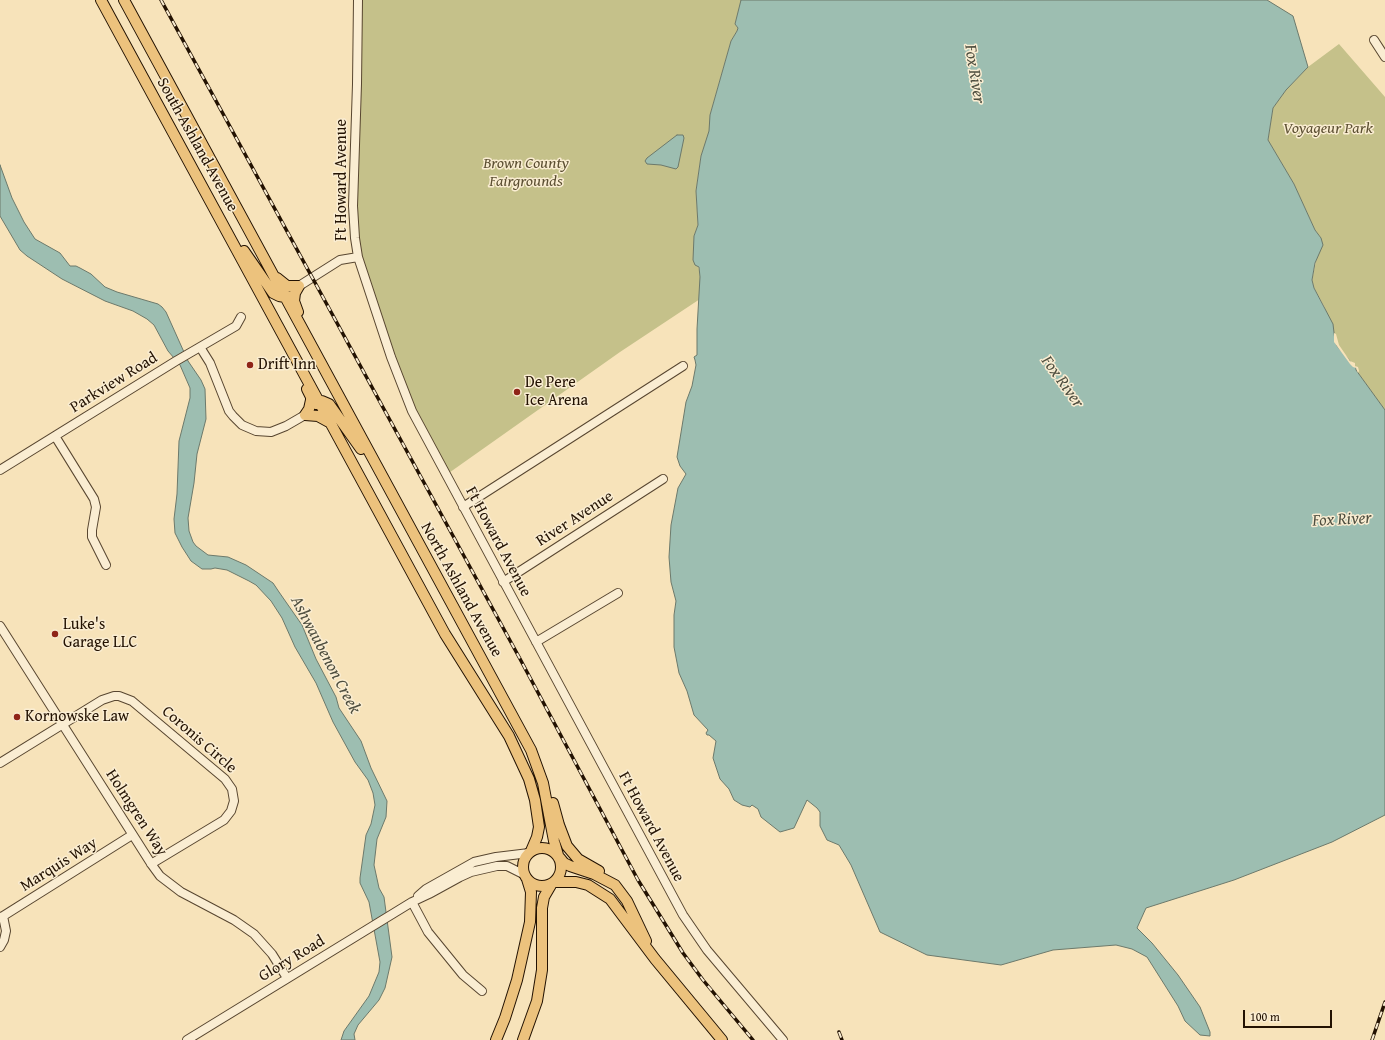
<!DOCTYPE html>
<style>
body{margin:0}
#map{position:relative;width:1385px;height:1040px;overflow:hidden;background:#f7e3ba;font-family:"Gentium Book Plus",serif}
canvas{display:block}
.scale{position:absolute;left:1243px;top:1010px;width:89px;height:18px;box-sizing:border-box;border:2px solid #231202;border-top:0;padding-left:5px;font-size:12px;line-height:14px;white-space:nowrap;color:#231202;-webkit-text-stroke:3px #faedd2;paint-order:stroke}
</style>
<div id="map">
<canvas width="1385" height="1040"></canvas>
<div class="scale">100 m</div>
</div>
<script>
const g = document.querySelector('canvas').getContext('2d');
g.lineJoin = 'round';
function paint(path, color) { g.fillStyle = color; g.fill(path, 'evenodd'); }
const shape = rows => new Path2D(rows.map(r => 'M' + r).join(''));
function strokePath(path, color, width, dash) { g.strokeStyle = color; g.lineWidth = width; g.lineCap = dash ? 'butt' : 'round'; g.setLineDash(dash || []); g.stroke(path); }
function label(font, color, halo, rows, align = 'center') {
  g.font = font + ' "Gentium Book Plus",serif'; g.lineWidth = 3; g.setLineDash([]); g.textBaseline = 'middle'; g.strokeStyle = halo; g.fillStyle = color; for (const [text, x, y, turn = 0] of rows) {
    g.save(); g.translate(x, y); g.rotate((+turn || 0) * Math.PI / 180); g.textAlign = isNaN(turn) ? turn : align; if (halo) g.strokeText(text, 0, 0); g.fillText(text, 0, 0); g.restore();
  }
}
paint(shape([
 [358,0,741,0,735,24,738,28,737,31,731,41,710,115,710,131,701,156,696,191,698,225,694,236,700,277,700,299,620,352,446,475,412,411,358,257,353,222],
 [1339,44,1385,97,1385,410,1356,370,1356,368,1349,362,1335,341,1334,333,1324,306,1314,288,1312,280,1321,238,1315,230,1294,184,1268,140,1273,108,1286,90,1308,67]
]), '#c5c18a');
const water = shape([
 [741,0,1267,0,1293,16,1308,67,1286,90,1273,108,1268,140,1294,184,1315,230,1321,238,1323,245,1315,263,1312,280,1314,288,1333,324,1335,341,1337,346,1356,368,1356,370,1385,410,1385,815,1332,842,1234,880,1146,908,1137,928,1152,943,1178,975,1200,1007,1210,1032,1210,1036,1200,1035,1185,1021,1178,1006,1147,957,1132,949,1116,945,1053,950,1001,965,927,955,880,932,851,865,839,845,827,840,820,826,820,812,817,808,807,800,794,828,780,832,761,817,758,809,752,805,750,807,742,805,734,800,729,789,720,779,713,758,716,741,709,735,707,735,706,733,708,730,694,715,687,691,679,673,674,647,674,615,676,601,671,582,669,557,671,525,678,488,686,474,680,466,677,457,686,402,692,386,696,365,695,360,694,357,697,355,697,329,700,277,699,267,695,265,693,260,694,236,698,225,696,191,701,156,709,131,710,115,731,41,737,31,738,28,735,24,741,0],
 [677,135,683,135,684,138,678,167,676,169,661,165,647,164,645,161,647,158,677,135],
 [0,165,12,198,24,222,35,239,60,253,70,266,76,266,80,268,91,274,105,287,117,292,158,304,162,307,166,312,188,361,201,380,205,389,206,419,197,454,194,483,188,518,189,531,193,542,196,546,208,555,228,557,246,565,273,583,279,592,302,625,316,659,336,697,339,708,361,741,371,768,387,801,386,817,377,839,374,865,379,888,384,897,392,957,385,988,379,1000,358,1025,354,1034,355,1040,341,1040,344,1031,369,996,379,972,380,962,369,902,360,883,360,878,366,835,371,824,375,805,373,793,368,780,355,762,333,722,316,683,295,647,282,618,271,601,256,585,249,581,227,570,215,568,211,569,202,569,191,561,182,547,175,533,174,519,177,494,179,441,190,398,190,388,180,365,168,351,154,325,147,319,133,311,105,301,62,279,27,256,20,250,0,216,0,165]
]);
paint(water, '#9dbeb1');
strokePath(water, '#6c796b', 1);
paint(shape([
 [1334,333,1336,334,1339,345,1350,361,1355,363,1355,366,1358,367,1359,371,1358,373,1356,368,1353,367,1350,364,1334,342]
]), '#f7e3ba');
const minor = shape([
 [358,0,357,84,353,206,355,238,358,257,391,357,412,411,683,915,707,950,783,1040],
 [1374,40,1385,57],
 [299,286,340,260,358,257],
 [200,347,210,363,229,411,233,416,242,425,256,431,271,432,286,426,305,415],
 [55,436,94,499,96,507,92,530,92,537,106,565],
 [0,470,176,361,236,326,241,317],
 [463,507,683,366],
 [503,582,663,479],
 [0,626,152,865,160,876,181,892,234,920,254,934,272,954,287,978],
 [536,642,618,593],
 [0,763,102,700,114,696,119,696,132,701,225,779,232,789,234,801,231,811,224,820,151,864],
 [418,896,426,889,474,862,496,857,529,853],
 [412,902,428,932,463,975,482,991],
 [0,918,132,835],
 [0,947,4,940,6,931,3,916],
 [187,1040,412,902,429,894,460,877,471,872,497,866,507,866,525,875]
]);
const major = shape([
 [101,0,445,634,509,736,529,779,535,800,539,827,537,837,531,851],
 [124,0,531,750,543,783,554,841,558,855],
 [244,251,273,293,279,296,285,297,288,296],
 [277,278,287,286,299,286,295,293,294,301,298,312],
 [307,389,311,397,311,400,309,409,305,415,318,416,329,422],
 [316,404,322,401,329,404,361,449],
 [553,803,559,825,567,846,578,859,599,871],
 '523 867a19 19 0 1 1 38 0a19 19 0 1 1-38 0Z',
 [560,858,564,863,570,866,594,874,615,885,627,901,646,941],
 [555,882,576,882,588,885,610,899,655,959,722,1040],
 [496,1040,505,1018,517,980,530,922,531,892,527,879],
 [523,1040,537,1001,542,970,542,908,544,897,551,885]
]);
strokePath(minor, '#584630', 10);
strokePath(major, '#231202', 12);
strokePath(minor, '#faedd2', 8);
strokePath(major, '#ecc27d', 10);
const rail = shape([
 [161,0,519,657,638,880,683,953,703,980,753,1040],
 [839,1032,842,1040],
 [1372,1040,1385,1002]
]);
strokePath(rail, '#231202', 3.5);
strokePath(rail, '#faedd2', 2, [6]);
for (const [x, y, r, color] of [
 [250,365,4,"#8f2418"],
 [517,392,4,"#8f2418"],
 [55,634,4,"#8f2418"],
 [17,717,4,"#8f2418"]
]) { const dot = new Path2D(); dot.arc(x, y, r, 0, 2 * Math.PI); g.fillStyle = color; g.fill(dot); strokePath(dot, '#faedd2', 1.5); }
label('italic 16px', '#5c4f32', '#faedd2', [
 ["Voyageur Park",1328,129],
 ["Brown County",526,164],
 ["Fairgrounds",526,182]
]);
label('16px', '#231202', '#faedd2', [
 ["South Ashland Avenue",197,145,61],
 ["Ft Howard Avenue",342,180,-90],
 ["Parkview Road",114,383,-32],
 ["River Avenue",575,519,-33],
 ["Ft Howard Avenue",498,542,62],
 ["North Ashland Avenue",461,590,61],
 ["Coronis Circle",199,740,41],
 ["Holmgren Way",136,813,57],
 ["Ft Howard Avenue",651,827,62],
 ["Marquis Way",59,865,-32],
 ["Glory Road",292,959,-31]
]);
label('16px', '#231202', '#faedd2', [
 ["Drift Inn",258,365],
 ["De Pere",525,383],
 ["Ice Arena",525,401],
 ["Luke's",63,625],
 ["Garage LLC",63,643],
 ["Kornowske Law",25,717]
], 'left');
label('italic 17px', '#4e4e3f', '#faedd2', [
 ["Fox River",974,74,81],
 ["Fox River",1062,382,54],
 ["Fox River",1342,520,-3],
 ["Ashwaubenon Creek",325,655,62]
]);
</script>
